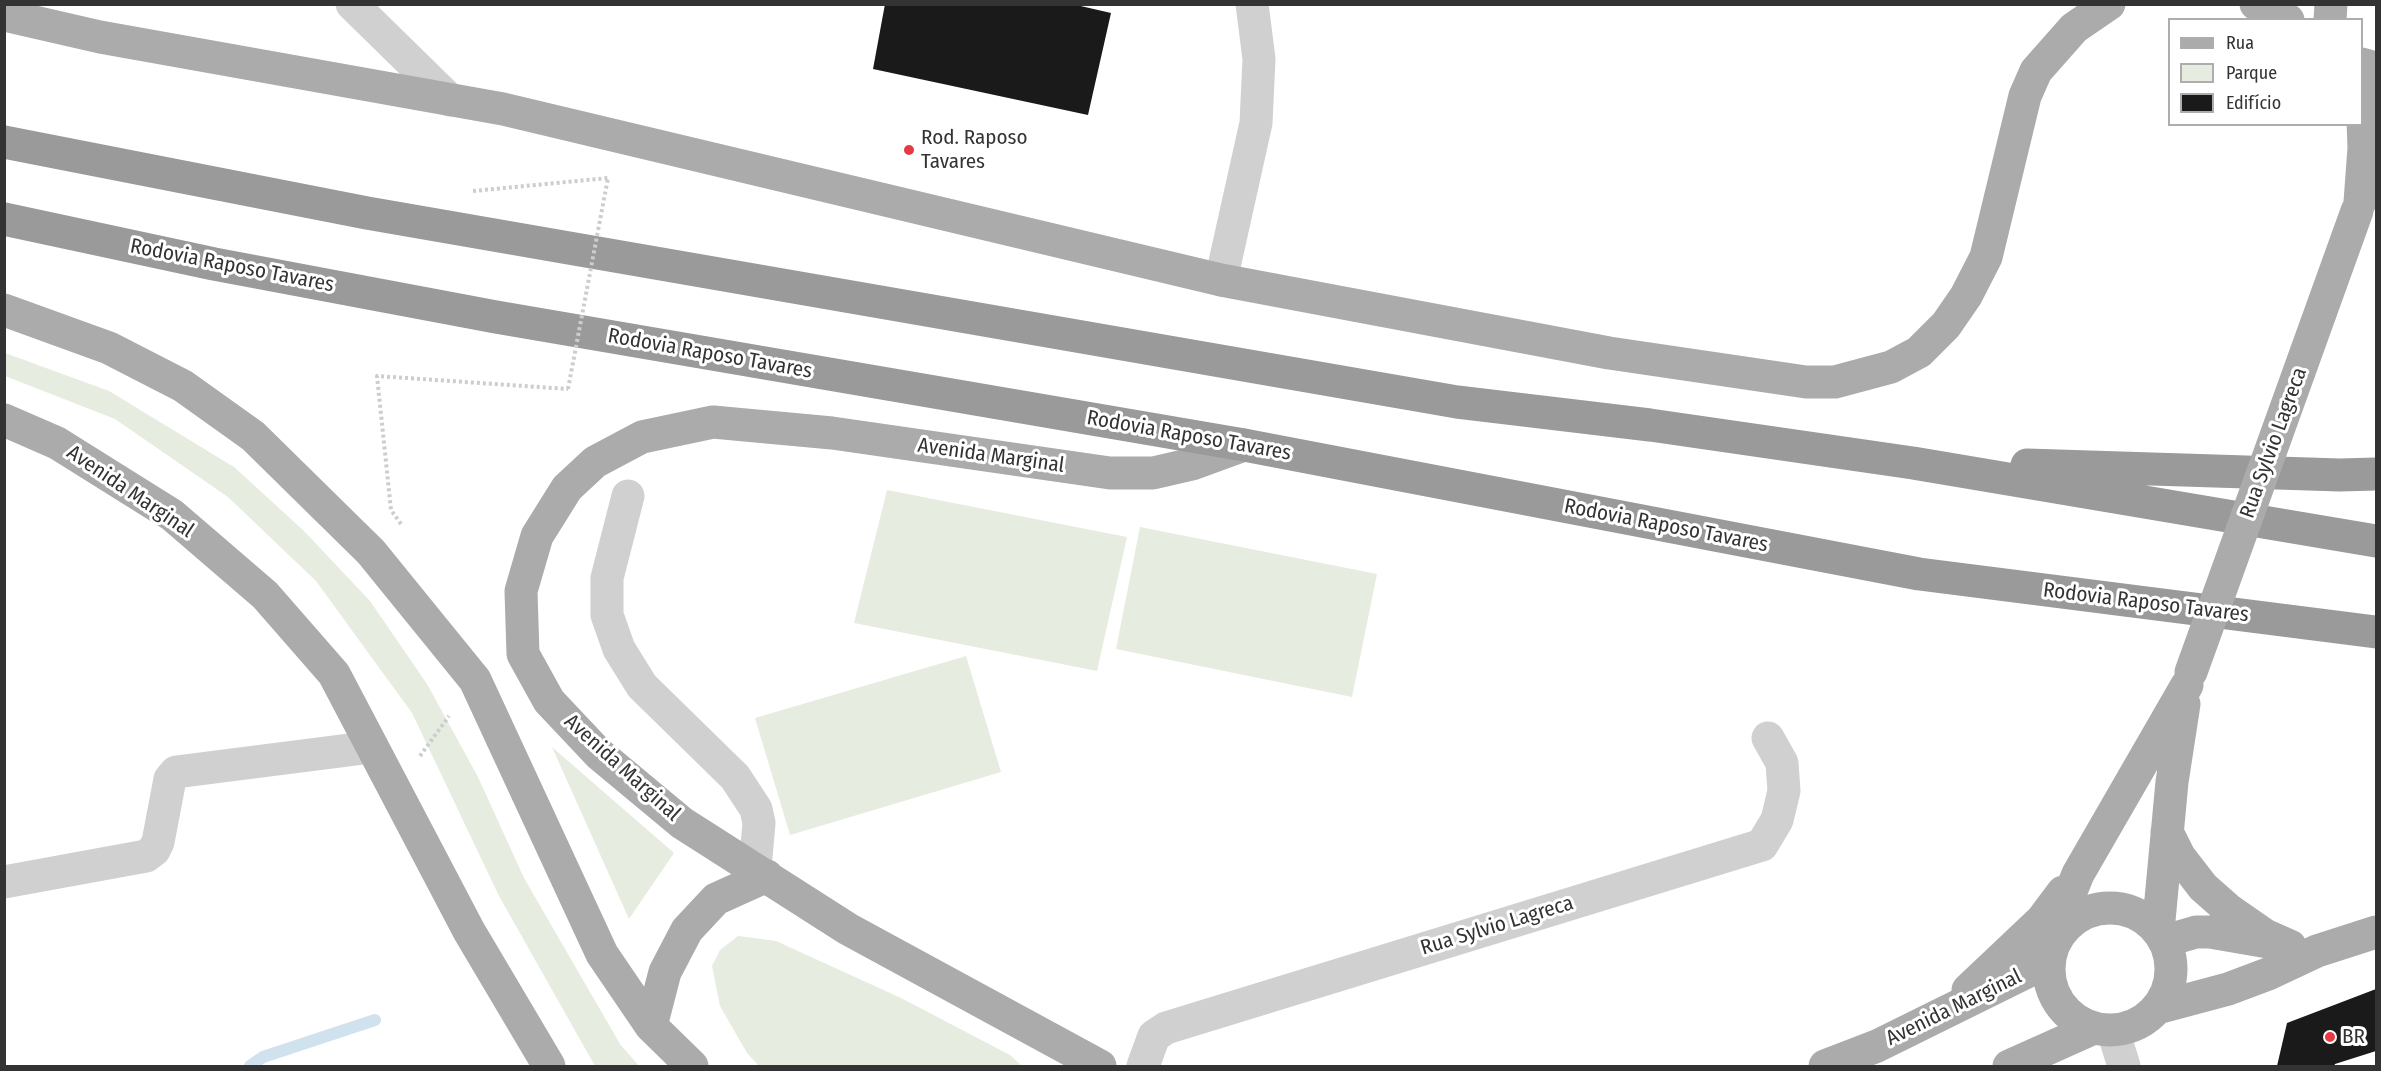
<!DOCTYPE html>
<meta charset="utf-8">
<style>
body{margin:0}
#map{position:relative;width:2381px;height:1071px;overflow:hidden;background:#fff;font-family:"Fira Sans Condensed",sans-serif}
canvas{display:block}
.frame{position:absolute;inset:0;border:6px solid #333;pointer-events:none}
.legend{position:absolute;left:2168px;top:18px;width:195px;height:108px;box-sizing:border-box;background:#fff;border:2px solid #adadad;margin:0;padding:8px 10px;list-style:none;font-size:18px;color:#333}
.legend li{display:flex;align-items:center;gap:12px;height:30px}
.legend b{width:30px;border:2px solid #adadad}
</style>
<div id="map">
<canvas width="2381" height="1071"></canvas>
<div class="frame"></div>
<ul class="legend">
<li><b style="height:8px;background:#ababab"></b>Rua</li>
<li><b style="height:16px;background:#e6ecdf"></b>Parque</li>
<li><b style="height:16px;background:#1a1a1a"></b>Edifício</li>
</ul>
</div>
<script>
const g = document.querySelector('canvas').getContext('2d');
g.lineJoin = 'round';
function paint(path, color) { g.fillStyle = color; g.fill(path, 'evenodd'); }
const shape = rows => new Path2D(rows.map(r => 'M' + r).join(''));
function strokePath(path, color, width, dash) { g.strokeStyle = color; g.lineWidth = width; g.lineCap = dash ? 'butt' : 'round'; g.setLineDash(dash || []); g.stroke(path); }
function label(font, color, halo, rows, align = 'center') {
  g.font = font + ' "Fira Sans Condensed",sans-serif'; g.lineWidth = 6; g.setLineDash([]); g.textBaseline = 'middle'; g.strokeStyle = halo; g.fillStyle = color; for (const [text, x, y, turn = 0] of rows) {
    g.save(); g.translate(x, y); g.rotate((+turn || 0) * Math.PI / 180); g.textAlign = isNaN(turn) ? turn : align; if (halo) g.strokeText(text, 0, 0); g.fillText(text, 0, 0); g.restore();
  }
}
paint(shape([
 [5,353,109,391,234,467,304,531,370,601,427,684,478,777,524,878,620,1044,639,1066,595,1066,499,896,412,713,316,581,228,497,115,419,5,376],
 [887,490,1127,537,1097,671,854,623],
 [1140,527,1377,574,1352,697,1116,649],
 [966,656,1001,772,790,835,755,718],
 [552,747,674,853,629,919],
 [738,936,776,941,901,998,1010,1055,1022,1066,759,1066,747,1053,720,1006,712,966,720,950]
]), '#e6ecdf');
strokePath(shape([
 [250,1066,263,1057,375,1020]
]), '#cfe2ee', 12);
paint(shape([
 [885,4,1072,4,1111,13,1088,115,873,69],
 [2376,989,2376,1051,2335,1064,2334,1066,2277,1066,2287,1023]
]), '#1a1a1a');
strokePath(shape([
 [473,191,608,178],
 [401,524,391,510,377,376,568,389],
 [420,756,449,716]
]), '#cdcdcd', 4, [3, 3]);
strokePath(shape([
 [352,4,450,100],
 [1221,280,1256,123,1259,59,1252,4],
 [628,496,607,578,607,615,619,649,642,686,735,777,756,809,759,823,755,868],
 [4,882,146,856,154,850,158,842,170,779,176,772,372,747],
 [2113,1031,2124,1066],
 [1143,1066,1154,1036,1166,1028,1762,845,1777,820,1784,791,1782,763,1768,738]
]), '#d0d0d0', 33);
strokePath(shape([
 [2256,4,2288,20],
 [4,15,100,37,503,109,1221,280,1609,353,1806,382,1835,382,1891,367,1919,352,1946,325,1966,296,1986,257,2025,96,2036,71,2074,28,2109,4],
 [2330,20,2331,4],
 [2362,64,2376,68],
 [2360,202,2364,148,2362,92],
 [4,310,109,348,183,386,253,436,371,552,475,680,602,954,651,1026,692,1066],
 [4,420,57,443,172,515,265,595,334,674,469,931,549,1066],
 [2167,832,2179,856,2203,887,2229,910,2265,935,2290,946],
 '2049 969a61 61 0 1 1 122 0a61 61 0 1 1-122 0Z',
 [2158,931,2172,782,2184,704],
 [2056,938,2061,916,2078,874,2187,685],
 [2165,941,2196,932,2210,932,2268,942],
 [1968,990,2042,920,2063,892],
 [2157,1008,2228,989,2268,974,2317,951,2376,932],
 [651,1026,665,972,687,930,716,899,767,876],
 [1100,1066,848,929,682,823,599,754,549,701,523,654,521,591,537,536,567,488,595,462,642,437,713,422,832,433,1110,473,1153,473,1192,464,1244,445],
 [1825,1066,1877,1046,2049,961],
 [2009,1066,2094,1028]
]), '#ababab', 33);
strokePath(shape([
 [4,142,367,213,1457,402,1650,425,1913,463,2376,541],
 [4,219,214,264,496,317,1244,445,1919,574,2376,632],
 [2027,465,2340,475,2376,474]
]), '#9a9a9a', 33);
strokePath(shape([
 [568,389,608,178]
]), '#cdcdcd', 4, [3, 3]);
strokePath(shape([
 [2191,672,2357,211]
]), '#ababab', 33);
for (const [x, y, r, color] of [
 [909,150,6,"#e63946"],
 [2330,1037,6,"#e63946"]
]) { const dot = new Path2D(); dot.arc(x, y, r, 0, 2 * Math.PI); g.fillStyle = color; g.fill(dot); strokePath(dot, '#fff', 2); }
label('21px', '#333', '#fff', [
 ["Rod. Raposo",921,138],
 ["Tavares",921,162],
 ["BR",2342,1037]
], 'left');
label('21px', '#333', '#fff', [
 ["Rodovia Raposo Tavares",232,266,11],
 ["Rodovia Raposo Tavares",710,354,10],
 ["Rodovia Raposo Tavares",1189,436,10],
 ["Rua Sylvio Lagreca",2274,443,-70],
 ["Avenida Marginal",991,456,8],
 ["Avenida Marginal",130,492,34],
 ["Rodovia Raposo Tavares",1666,526,11],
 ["Rodovia Raposo Tavares",2146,603,7],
 ["Avenida Marginal",622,768,42],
 ["Rua Sylvio Lagreca",1497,926,-17],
 ["Avenida Marginal",1954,1008,-26]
]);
</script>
